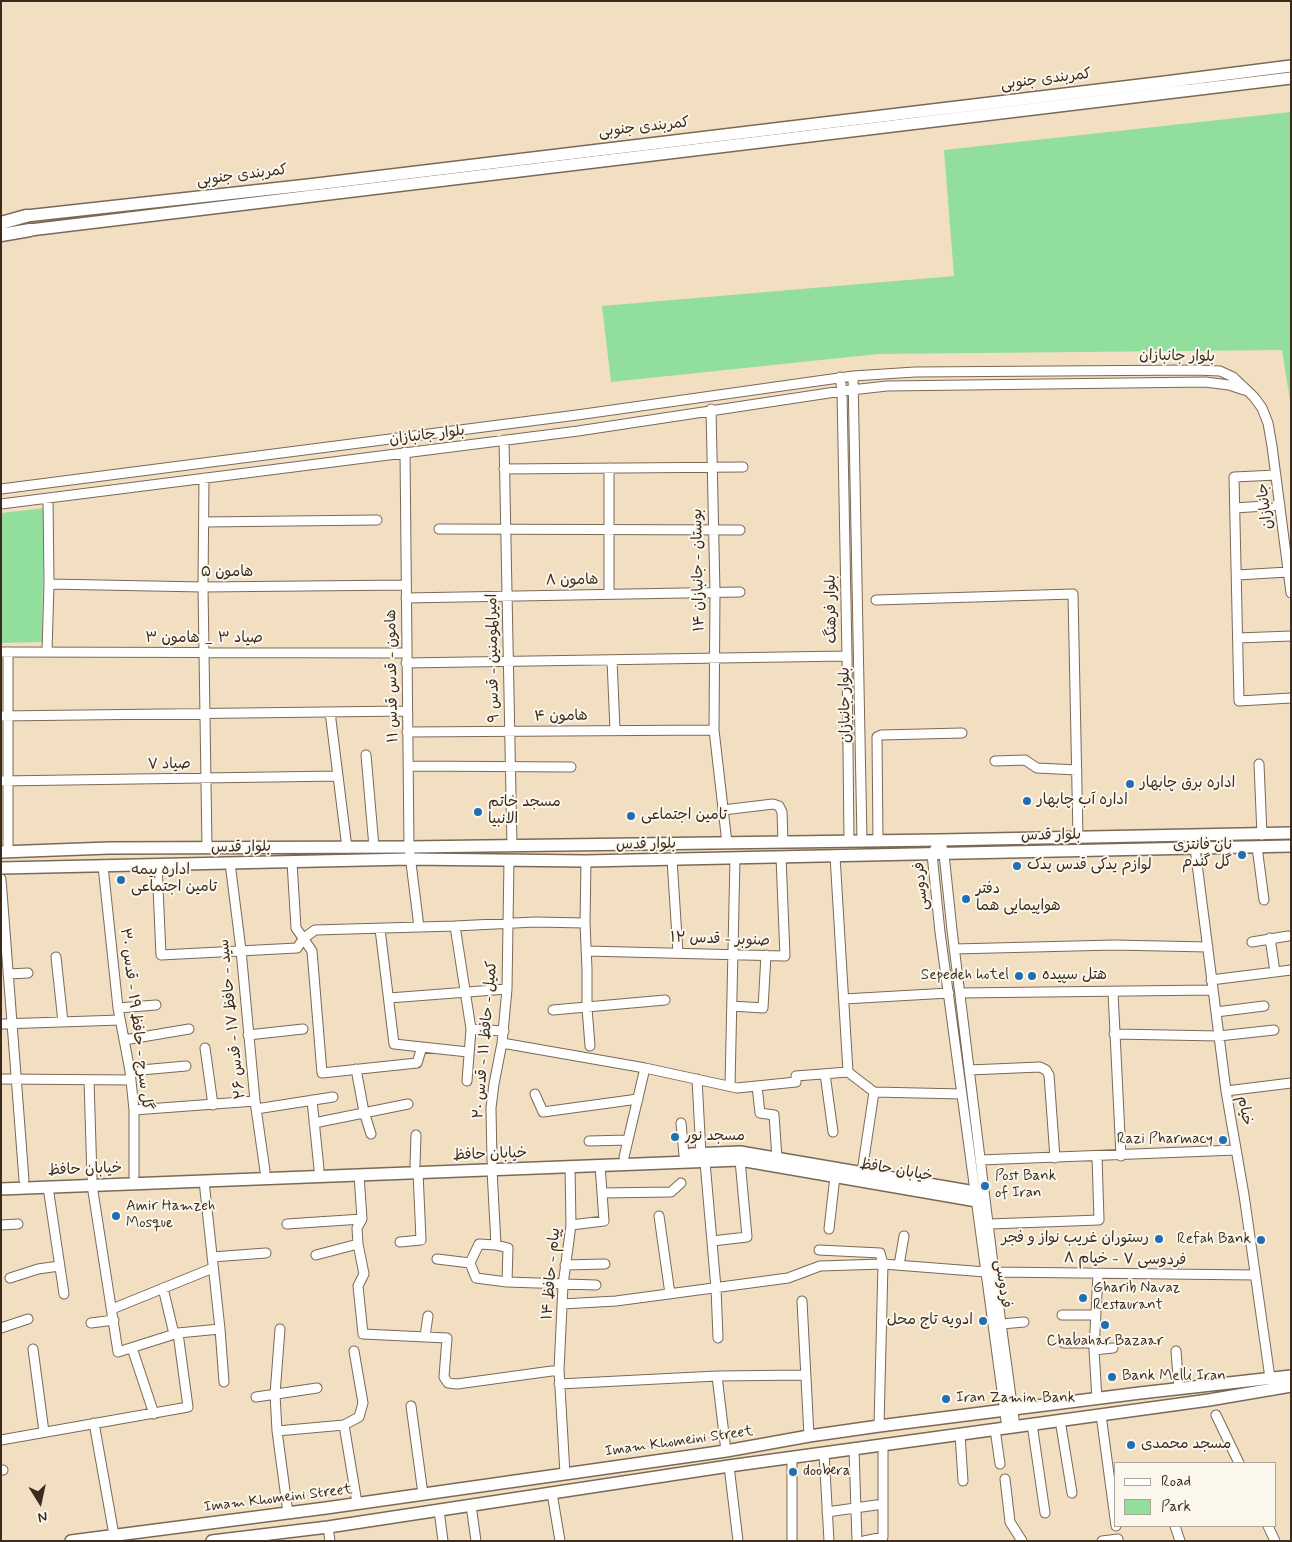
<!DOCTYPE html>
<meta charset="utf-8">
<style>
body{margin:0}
#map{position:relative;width:1292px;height:1542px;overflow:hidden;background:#f2dfc1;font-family:Mynerve,sans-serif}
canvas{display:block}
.frame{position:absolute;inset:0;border:2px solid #3b2a1e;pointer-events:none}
.legend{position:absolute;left:1114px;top:1462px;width:162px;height:65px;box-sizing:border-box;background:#fbf7ec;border:1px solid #aea59a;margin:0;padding:6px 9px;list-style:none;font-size:15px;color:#3b2a1e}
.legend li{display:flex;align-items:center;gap:10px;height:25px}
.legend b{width:25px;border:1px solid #aea59a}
.north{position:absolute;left:15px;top:1477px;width:50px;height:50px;-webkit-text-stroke:4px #fbf7ec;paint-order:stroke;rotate:170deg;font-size:14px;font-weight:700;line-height:20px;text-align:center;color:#3b2a1e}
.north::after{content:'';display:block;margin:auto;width:18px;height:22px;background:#3b2a1e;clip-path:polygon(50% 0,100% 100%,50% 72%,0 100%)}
</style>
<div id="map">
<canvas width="1292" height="1542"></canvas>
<div class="frame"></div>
<ul class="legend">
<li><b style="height:6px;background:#fff"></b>Road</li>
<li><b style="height:14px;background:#92df9d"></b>Park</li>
</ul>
<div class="north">N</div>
</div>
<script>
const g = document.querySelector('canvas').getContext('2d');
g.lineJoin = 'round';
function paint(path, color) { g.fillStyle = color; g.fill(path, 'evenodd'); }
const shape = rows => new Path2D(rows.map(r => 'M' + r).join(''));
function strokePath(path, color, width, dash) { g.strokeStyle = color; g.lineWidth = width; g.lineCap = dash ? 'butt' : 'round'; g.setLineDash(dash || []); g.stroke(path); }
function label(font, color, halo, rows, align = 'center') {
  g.font = font + ' Mynerve,"Playpen Sans Arabic",sans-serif'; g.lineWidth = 4; g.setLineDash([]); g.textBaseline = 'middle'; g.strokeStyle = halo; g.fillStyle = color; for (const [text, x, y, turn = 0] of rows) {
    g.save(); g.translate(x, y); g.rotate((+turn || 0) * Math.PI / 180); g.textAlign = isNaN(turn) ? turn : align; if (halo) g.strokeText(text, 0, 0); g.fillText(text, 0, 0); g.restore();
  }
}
paint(shape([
 [1291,112,1291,407,1282,350,878,354,611,382,602,306,954,276,944,150],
 [44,508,42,642,1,643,1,513]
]), '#92df9d');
const minor = shape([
 [853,376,862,840],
 [840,377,842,391,847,656,849,841],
 [711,409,715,592,714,730,727,843],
 [504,440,512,846],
 [405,452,409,847,419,927],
 [504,469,743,467],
 [1276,475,1234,477,1239,701,1291,698],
 [204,478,203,587,207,848],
 [1,489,577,415,853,376,915,372,1195,370,1220,371,1233,377,1254,397,1262,408,1268,423,1272,446,1291,593],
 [1,504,578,431,842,391,887,386,1205,382,1229,385,1244,390],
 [1235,508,1280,505],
 [204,522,377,520],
 [439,529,740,530],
 [1237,575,1288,572],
 [49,584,203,587,406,585],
 [609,594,609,468],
 [406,598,740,592],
 [876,600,1073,594,1078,837],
 [1238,638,1291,636],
 [1,652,406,653],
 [47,652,49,584,48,498],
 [612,660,615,730],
 [406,663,847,656],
 [330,712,347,848],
 [1,716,406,711],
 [407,732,714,730],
 [366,755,374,847],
 [995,761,1025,760,1037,768,1077,770],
 [1259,764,1262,835],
 [408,766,571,767],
 [1,781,338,776],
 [723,810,773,804,779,806,782,812,783,842],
 [878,840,877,737,881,735,962,733],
 [940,840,932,854,940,932,1007,1428],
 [942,847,944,854,952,930,994,1272,1015,1426],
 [1257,847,1264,900],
 [1195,848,1226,1091,1244,1195,1270,1378],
 [8,852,8,652],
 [835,856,848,1072],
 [672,859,678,953],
 [586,861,585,923,587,969,587,1008,590,1046],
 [292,862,296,928,312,951,322,1073,417,1063,422,1047],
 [230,863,241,950,255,1101,265,1171],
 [157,865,161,955,297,948,304,938,315,930,455,926,535,922,585,923],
 [103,866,118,1008,130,1071,134,1110,134,1176],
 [1,879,24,1180],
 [455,926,471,1029,467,1081],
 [380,929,394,1044,468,1052],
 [1270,938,1275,972],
 [1252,942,1288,936],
 [954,949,1114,945,1208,947],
 [586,951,785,956,781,857],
 [56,957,63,1022],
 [8,974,28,973],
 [1211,980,1291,970],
 [1113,992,1121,1156],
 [960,993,1213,990],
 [389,998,507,989],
 [844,999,949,993],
 [732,1006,763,1008,766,955],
 [118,1008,156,1005],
 [553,1010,665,1000],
 [1216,1012,1264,1006],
 [1,1024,120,1020],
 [471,1029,504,1031],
 [1114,1034,1219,1036,1274,1030],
 [248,1035,303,1029],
 [124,1040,189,1029],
 [502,1043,645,1068,737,1088,796,1082,796,1076,848,1072],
 [205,1048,213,1105],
 [356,1069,364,1112,371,1134],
 [969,1070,1040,1067,1046,1070,1049,1075,1055,1158],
 [130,1071,186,1066],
 [848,1072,874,1092,862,1172],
 [825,1074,833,1132],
 [1,1079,131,1080],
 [697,1079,701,1154],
 [89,1080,92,1178],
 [730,1086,735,858],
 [757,1086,760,1113,774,1115,777,1158],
 [1226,1091,1291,1083],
 [874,1092,962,1094],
 [535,1094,543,1112,638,1099],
 [312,1100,319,1169],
 [256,1109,333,1097],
 [134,1110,255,1101],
 [314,1123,408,1104],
 [681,1123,684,1155],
 [589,1141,628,1140],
 [624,1157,645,1068],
 [980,1160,1236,1150],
 [492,1162,491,1108,494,1084,502,1043,507,989,509,860],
 [705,1162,716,1288,718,1338],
 [415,1165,416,1135],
 [492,1170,496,1245],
 [359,1175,362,1219,357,1228,358,1244,364,1274,358,1286,363,1334,447,1338,444,1377,448,1383,457,1384,559,1370],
 [204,1181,220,1329,224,1382],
 [92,1185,118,1352,178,1333,220,1329],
 [48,1187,64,1294],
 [602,1193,671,1192,681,1183],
 [659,1216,670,1294],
 [287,1224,362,1219],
 [989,1224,1099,1220,1097,1156],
 [1,1225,18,1224],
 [571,1225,604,1221,600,1165],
 [829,1229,835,1176],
 [712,1241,747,1237,740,1160],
 [400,1242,421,1240,418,1172],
 [819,1250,880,1253,883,1264,879,1426],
 [316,1255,358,1244],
 [212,1257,266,1253],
 [437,1259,470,1263],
 [565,1265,605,1264],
 [899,1265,904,1236],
 [994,1272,1255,1275],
 [10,1278,38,1269,59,1266],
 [507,1282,508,1248,496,1245,479,1244,470,1263,476,1278,507,1282,596,1285],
 [163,1288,174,1334],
 [802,1301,809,1436],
 [562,1304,616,1301,788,1278,820,1266,883,1264,986,1272],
 [112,1309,213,1268],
 [1062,1315,1095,1315],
 [91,1323,114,1320],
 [1002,1324,1024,1322],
 [1,1328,28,1319],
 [280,1329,275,1394,277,1431,288,1513],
 [425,1336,428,1316],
 [1064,1343,1095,1343],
 [132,1348,154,1414],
 [33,1349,44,1432],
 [1094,1350,1113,1348],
 [354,1351,363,1403,359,1417,344,1425,357,1503],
 [1176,1351,1179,1389],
 [717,1376,726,1451],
 [559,1384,717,1376,805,1375],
 [256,1397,317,1388],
 [1097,1399,1094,1350,1098,1274],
 [411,1406,423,1494],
 [1101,1415,1116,1526],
 [1216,1415,1239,1463],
 [1060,1420,1072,1493],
 [94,1423,114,1535],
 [1032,1424,1045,1513],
 [995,1429,1000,1464],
 [277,1431,344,1425],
 [960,1434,963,1481],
 [1,1440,188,1407,178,1333],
 [854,1449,857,1541],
 [824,1453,829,1541],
 [729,1466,738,1541],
 [1,1470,3,1470],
 [565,1474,559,1370,563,1285,571,1225,570,1167],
 [1005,1479,1010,1522,1022,1541],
 [552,1493,560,1541],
 [471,1505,476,1541],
 [439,1510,443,1541],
 [827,1512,883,1504],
 [1175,1526,1180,1541],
 [1268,1526,1275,1541],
 [328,1527,330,1541],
 [792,1541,792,1457],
 [864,1541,883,1537,883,1445],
 [1102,1541,1118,1539]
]);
const major = shape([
 [26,216,308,185,1165,82,1291,66],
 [30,230,1291,78],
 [1,852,109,848,409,847,940,840,1291,833],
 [1,868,409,859,586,861,1291,846],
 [691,1154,740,1152,975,1192],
 [1,1189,740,1160,977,1201],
 [71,1541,326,1508,726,1451,809,1436,879,1426,1140,1393,1291,1376],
 [212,1541,328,1527,729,1466,1209,1400,1291,1386]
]);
const highway = shape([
 [1,223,26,216],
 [1,235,30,230]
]);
strokePath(minor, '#7b6957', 11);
strokePath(major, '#7b6957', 14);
strokePath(highway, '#7b6957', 15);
strokePath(minor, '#fff', 9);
strokePath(major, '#fff', 11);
strokePath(highway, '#fff', 12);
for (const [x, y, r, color] of [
 [1130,784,5,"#1f6fb2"],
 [1027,801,5,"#1f6fb2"],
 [478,812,5,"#1f6fb2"],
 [631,816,5,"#1f6fb2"],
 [1242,855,5,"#1f6fb2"],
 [1017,866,5,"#1f6fb2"],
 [121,880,5,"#1f6fb2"],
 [966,899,5,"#1f6fb2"],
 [1019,976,5,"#1f6fb2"],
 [1032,976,5,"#1f6fb2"],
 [675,1137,5,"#1f6fb2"],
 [1223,1140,5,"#1f6fb2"],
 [985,1186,5,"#1f6fb2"],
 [116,1216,5,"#1f6fb2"],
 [1159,1239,5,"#1f6fb2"],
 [1261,1240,5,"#1f6fb2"],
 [1083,1298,5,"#1f6fb2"],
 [983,1321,5,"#1f6fb2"],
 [1105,1325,5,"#1f6fb2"],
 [1112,1377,5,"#1f6fb2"],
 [946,1399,5,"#1f6fb2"],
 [1131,1445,5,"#1f6fb2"],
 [793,1472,5,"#1f6fb2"]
]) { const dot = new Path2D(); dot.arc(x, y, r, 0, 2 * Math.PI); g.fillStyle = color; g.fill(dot); strokePath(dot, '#fbf7ec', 2); }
label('15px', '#3b2a1e', '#fbf7ec', [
 ["کمربندی جنوبی",1046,80,-7],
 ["کمربندی جنوبی",644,128,-6],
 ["کمربندی جنوبی",242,176,-7],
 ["بلوار جانبازان",1177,357,1],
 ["بلوار جانبازان",427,436,-7],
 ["جانبازان",1266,506,-97],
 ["بوستان - جانبازان ۱۴",699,570,-91],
 ["هامون ۵",227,573],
 ["هامون ۸",572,581,-1],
 ["بلوار فرهنگ",832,609,-91],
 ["صیاد ۳ _ هامون ۳",204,639],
 ["امیرالمومنین - قدس ۹",494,658,-91],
 ["هامون - قدس قدس ۱۱",393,676,-91],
 ["بلوار جانبازان",846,705,-91],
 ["هامون ۴",561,717,-1],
 ["صیاد ۷",169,765,-1],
 ["بلوار قدس",1051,836,-1],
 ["بلوار قدس",646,845,-1],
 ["بلوار قدس",241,848,-1],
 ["فردوسی",922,886,-95],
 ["صنوبر - قدس ۱۲",720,940,2],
 ["گل سرج - حافظ ۱۹ - قدس ۳۰",135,1019,83],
 ["سید - حافظ ۱۷ - قدس ۲۶",233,1019,-96],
 ["کمیل - حافظ ۱۱ - قدس ۲۰",486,1040,-85],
 ["خیام",1244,1111,80],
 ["خیابان حافظ",490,1155,-2],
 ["خیابان حافظ",85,1170,-2],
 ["خیابان حافظ",896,1171,10],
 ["فردوسی ۷ - خیام ۸",1125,1260,1],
 ["پیام - حافظ ۱۴",552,1274,-85],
 ["فردوسی",1002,1284,82],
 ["Imam Khomeini Street",679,1442,-8],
 ["Imam Khomeini Street",278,1499,-7]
]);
label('15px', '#3b2a1e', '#fbf7ec', [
 ["اداره برق چابهار",1140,784],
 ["اداره آب چابهار",1037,801],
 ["مسجد خاتم",488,803],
 ["الانبیا",488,820],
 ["تامین اجتماعی",641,816],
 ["نان فانتزی",1232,846,"right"],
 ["گل گندم",1232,863,"right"],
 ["لوازم یدکی قدس یدک",1027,866],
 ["اداره بیمه",131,871],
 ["تامین اجتماعی",131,888],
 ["دفتر",976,890],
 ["هواپیمایی هما",976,907],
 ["Sepedeh hotel",1009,976,"right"],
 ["هتل سپیده",1042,976],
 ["مسجد نور",685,1137],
 ["Razi Pharmacy",1213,1140,"right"],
 ["Post Bank",995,1177],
 ["of Iran",995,1194],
 ["Amir Hamzeh",126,1207],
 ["Mosque",126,1224],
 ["رستوران غریب نواز و فجر",1149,1239,"right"],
 ["Refah Bank",1251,1240,"right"],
 ["Gharib Navaz",1093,1289],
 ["Restaurant",1093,1306],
 ["ادویه تاج محل",973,1321,"right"],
 ["Chabahar Bazaar",1105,1342,"center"],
 ["Bank Melli Iran",1122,1377],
 ["Iran Zamin Bank",956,1399],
 ["مسجد محمدی",1141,1445],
 ["doobera",803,1472]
], 'left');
</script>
